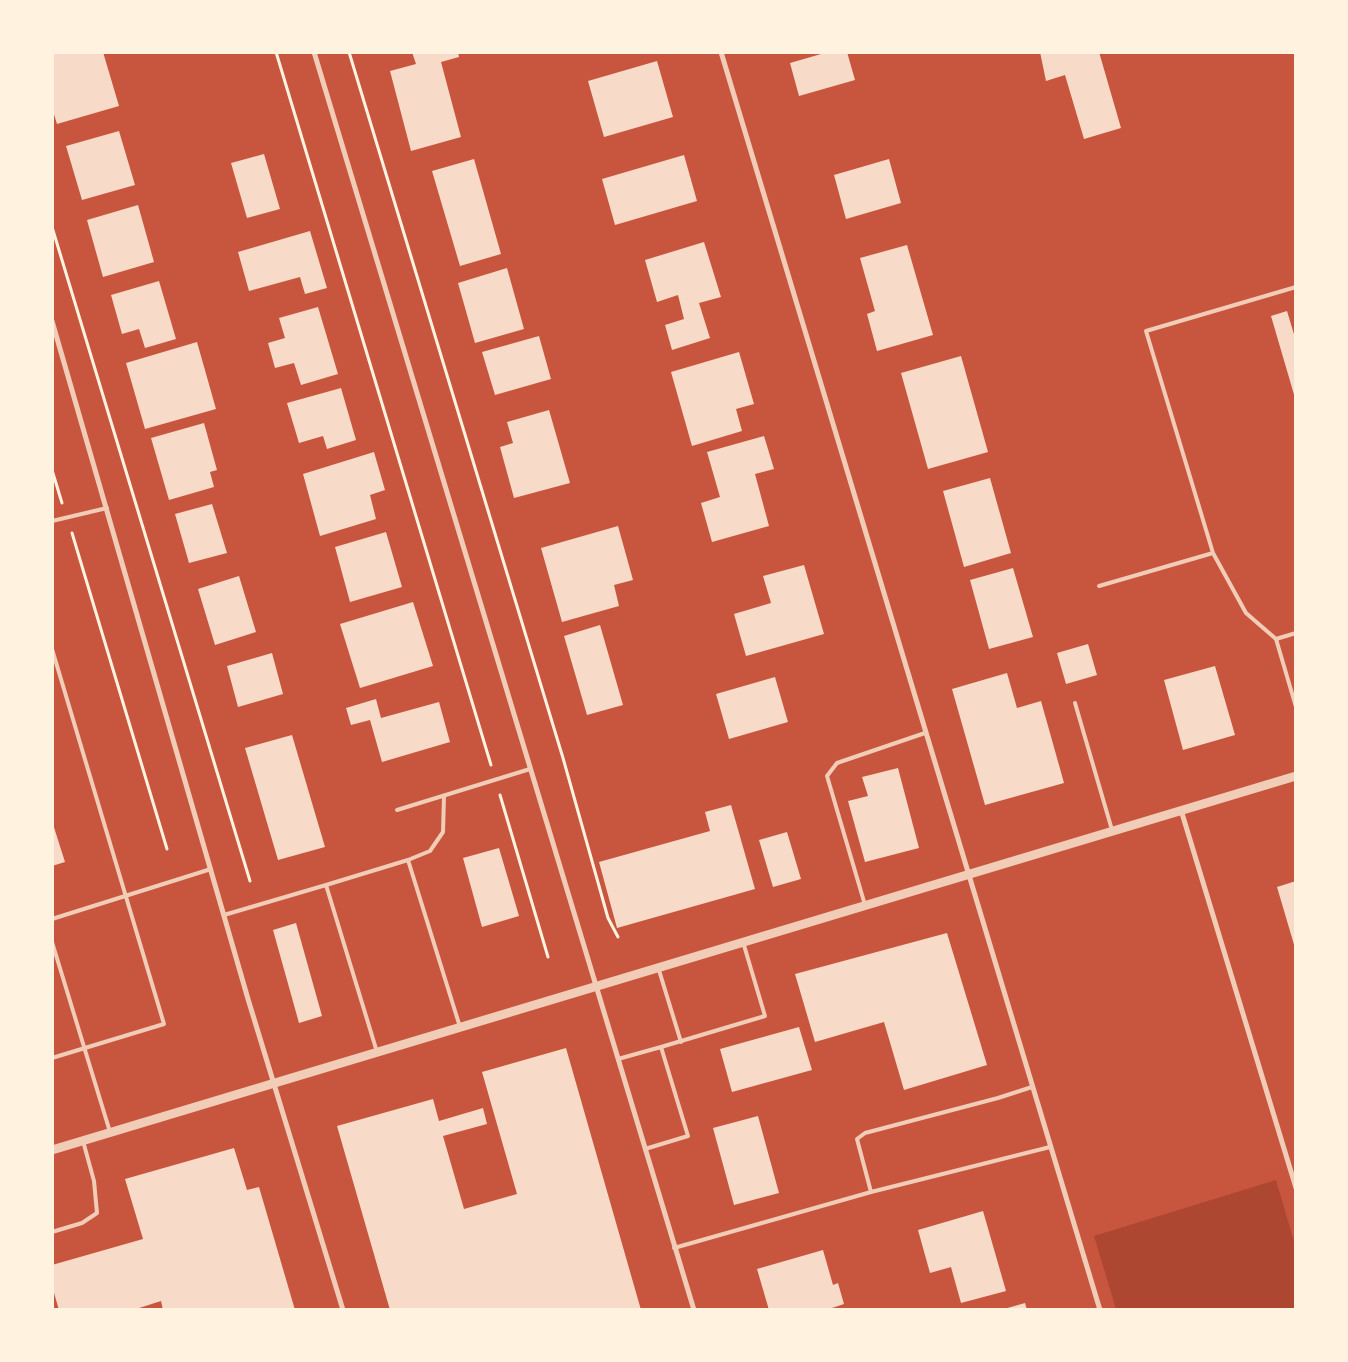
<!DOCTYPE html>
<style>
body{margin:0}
#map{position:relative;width:1348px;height:1362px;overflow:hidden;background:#c8553d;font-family:"IBM Plex Serif",serif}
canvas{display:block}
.frame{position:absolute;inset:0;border:54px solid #fff3e0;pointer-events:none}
</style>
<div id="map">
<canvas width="1348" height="1362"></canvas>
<div class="frame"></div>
</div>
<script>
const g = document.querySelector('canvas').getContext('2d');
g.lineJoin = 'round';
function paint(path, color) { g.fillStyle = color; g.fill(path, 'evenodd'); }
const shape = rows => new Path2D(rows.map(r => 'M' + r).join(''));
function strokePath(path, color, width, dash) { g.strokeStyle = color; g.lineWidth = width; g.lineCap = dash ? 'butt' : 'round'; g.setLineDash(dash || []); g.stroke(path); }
paint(shape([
 [1276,1180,1295,1245,1295,1309,1116,1309,1094,1236]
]), '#ae4732');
paint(shape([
 [52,52,103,52,119,106,57,124,52,108],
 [412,52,458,52,459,57,441,62,461,137,411,151,390,71,416,64],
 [828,52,847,52,855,80,799,96,790,63],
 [1040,52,1099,52,1121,128,1084,139,1065,75,1046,81],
 [657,61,673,117,604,137,588,81],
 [119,131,135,185,82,200,66,146],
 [264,154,280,209,247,218,231,163],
 [684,155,697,201,615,225,602,179],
 [474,159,501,254,460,266,432,171],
 [889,159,901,203,846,219,834,175],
 [138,205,154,262,103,277,87,220],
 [310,231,327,288,305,294,300,277,249,291,238,252],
 [704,242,721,297,699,303,710,338,672,350,665,325,684,319,678,295,657,302,645,260],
 [907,245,933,335,877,351,867,314,875,311,860,258],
 [507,268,524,329,475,343,458,283],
 [159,281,176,339,145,348,139,329,122,334,111,295],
 [318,307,338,374,301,385,294,363,275,368,268,343,285,338,279,318],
 [1287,311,1296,341,1295,398,1271,316],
 [539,336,551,379,495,395,482,352],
 [197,342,216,409,145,429,126,363],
 [739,352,754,404,736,409,742,431,692,446,671,372],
 [961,356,988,452,928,469,901,373],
 [341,388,356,440,327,449,323,436,299,443,287,403],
 [549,410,570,483,514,498,500,447,513,443,507,422],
 [204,423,217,470,210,472,214,487,169,500,151,438],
 [764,436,774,469,755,474,769,526,712,542,701,503,720,497,707,452],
 [374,452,385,490,370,495,376,519,320,536,303,474],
 [990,478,1011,553,964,567,943,491],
 [212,504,227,553,189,563,175,514],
 [618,526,633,580,614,585,619,606,562,622,541,548],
 [386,532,402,587,350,602,335,547],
 [804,565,824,634,746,656,734,614,771,603,763,576],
 [1013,568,1033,637,989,649,970,580],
 [239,576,256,632,215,645,198,589],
 [413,602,433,666,360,688,340,624],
 [600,625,623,705,587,715,564,636],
 [1088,644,1097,675,1066,684,1057,653],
 [272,653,283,694,238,707,227,666],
 [1215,666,1235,735,1183,750,1164,680],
 [1007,673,1017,708,1041,701,1064,783,985,805,952,689],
 [775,677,788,722,729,739,716,694],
 [376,699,381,718,439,702,450,742,382,762,370,720,351,725,346,708],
 [292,735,325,847,278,860,245,748],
 [898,768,919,848,865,862,848,801,868,796,862,777],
 [731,805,755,889,617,928,599,862,710,831,705,812],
 [52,821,65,862,52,866],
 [787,832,801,879,773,887,759,840],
 [499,848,519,916,482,927,463,858],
 [1296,881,1296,948,1295,948,1277,887],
 [296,923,322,1016,299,1023,273,930],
 [947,933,987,1065,904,1090,884,1022,815,1042,795,974],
 [799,1027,812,1070,732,1092,720,1049],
 [566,1048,641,1310,390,1310,337,1126,433,1099,439,1121,483,1108,487,1124,443,1136,464,1209,517,1194,482,1072],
 [758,1116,779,1193,734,1205,713,1128],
 [234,1148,247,1190,259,1187,295,1310,163,1310,161,1301,133,1310,59,1310,52,1286,52,1265,143,1239,125,1179],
 [983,1211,1006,1291,961,1303,951,1267,930,1273,918,1230],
 [823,1250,833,1285,838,1283,844,1304,826,1310,769,1310,757,1269],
 [1025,1303,1027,1310,1004,1310,1004,1309]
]), '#f7dbc8');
strokePath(shape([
 [276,52,491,765],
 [349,52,563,758,608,918,618,937],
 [52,227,250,881],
 [52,470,62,503],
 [72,533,167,849],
 [500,795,548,957]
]), '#fff3e0', 3);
strokePath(shape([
 [52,521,107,508],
 [1213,553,1146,331,1296,287],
 [1099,586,1213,553,1246,613,1276,639,1296,707],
 [1276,639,1296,633],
 [52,649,164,1024,52,1058],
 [1075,703,1112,830],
 [397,810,530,769],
 [408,860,430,851,443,832,444,796],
 [865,905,827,776,837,763,925,733],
 [224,915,326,885],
 [52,919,211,869],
 [52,942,110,1132],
 [658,967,681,1042],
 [377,1052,326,885,408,860,460,1027],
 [618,1059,661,1047],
 [645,1149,688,1136,661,1047,765,1016,743,942],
 [871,1192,857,1139,865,1133,998,1098,1032,1087],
 [52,1232,82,1223,97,1213,94,1181,83,1141],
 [674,1248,871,1192,1050,1147]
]), '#f1ccb7', 4);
strokePath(shape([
 [314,52,694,1310],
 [721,52,1100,1310],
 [52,321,248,999,343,1310],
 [1181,810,1296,1188]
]), '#f1ccb7', 5);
strokePath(shape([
 [52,1150,1296,776]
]), '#f1ccb7', 9);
</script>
